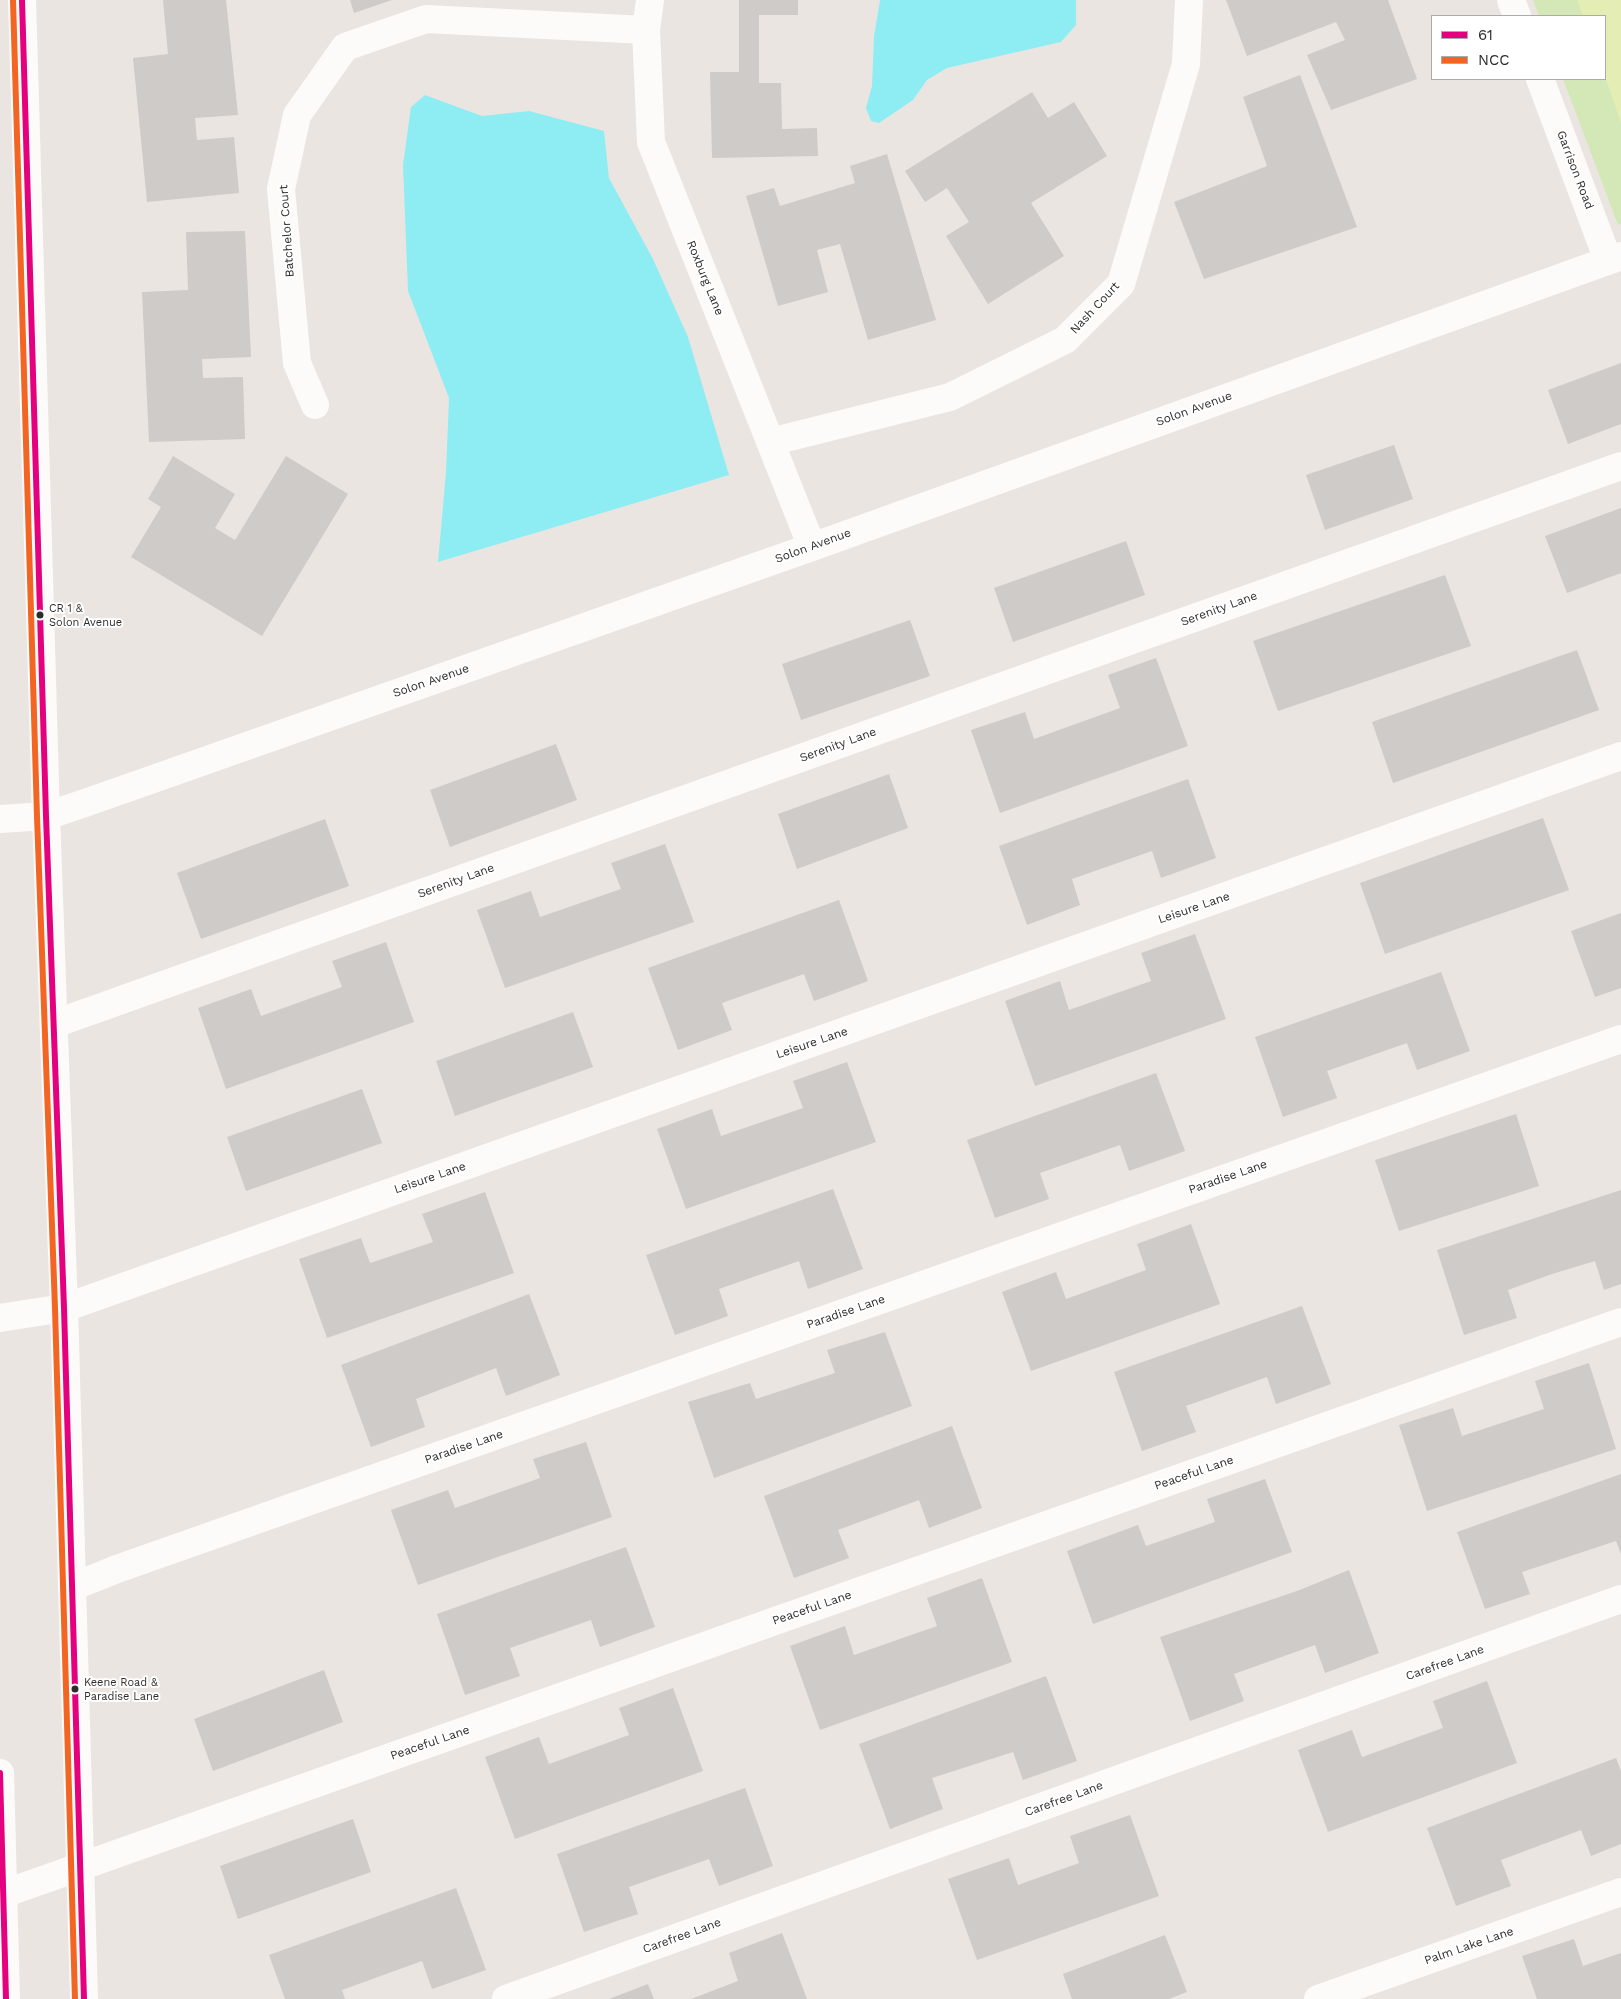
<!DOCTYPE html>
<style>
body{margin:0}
#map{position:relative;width:1621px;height:1999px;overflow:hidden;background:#ebe5e1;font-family:"Work Sans",sans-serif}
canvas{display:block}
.legend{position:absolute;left:1431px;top:15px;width:175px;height:65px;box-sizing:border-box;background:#fff;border:1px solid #ababab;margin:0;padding:6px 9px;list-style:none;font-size:15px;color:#2c2c2c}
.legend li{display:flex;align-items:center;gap:10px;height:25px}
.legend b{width:25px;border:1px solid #ababab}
</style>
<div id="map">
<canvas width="1621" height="1999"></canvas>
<ul class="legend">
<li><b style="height:6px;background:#e5007d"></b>61</li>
<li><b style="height:6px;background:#f26522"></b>NCC</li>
</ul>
</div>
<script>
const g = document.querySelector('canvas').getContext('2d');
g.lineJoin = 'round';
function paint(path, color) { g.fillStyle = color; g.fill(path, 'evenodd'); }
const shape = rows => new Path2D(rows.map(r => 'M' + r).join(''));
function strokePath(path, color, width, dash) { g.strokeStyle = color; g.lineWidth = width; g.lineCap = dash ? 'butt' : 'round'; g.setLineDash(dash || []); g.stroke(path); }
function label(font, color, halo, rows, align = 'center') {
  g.font = font + ' "Work Sans",sans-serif'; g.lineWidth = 4; g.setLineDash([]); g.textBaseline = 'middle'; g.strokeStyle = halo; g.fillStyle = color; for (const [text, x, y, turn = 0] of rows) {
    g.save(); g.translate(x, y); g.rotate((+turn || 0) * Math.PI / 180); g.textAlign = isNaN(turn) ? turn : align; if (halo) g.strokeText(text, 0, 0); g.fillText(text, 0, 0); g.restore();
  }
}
paint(shape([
 [1533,0,1621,0,1621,224,1618,225,1563,79,1605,79,1605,16,1539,16]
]), '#d4e8b7');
paint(shape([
 [1577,0,1621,0,1621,123,1605,77,1605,16,1583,16]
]), '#e3edb4');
paint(shape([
 [880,0,1076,0,1076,25,1061,42,947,68,927,80,913,100,879,123,871,121,866,108,872,86,874,36],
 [425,95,482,116,529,111,604,131,609,178,653,259,688,337,729,475,438,562,446,472,449,398,408,291,403,165,411,107]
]), '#8eedf3');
paint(shape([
 [163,0,226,0,238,115,195,118,197,140,234,137,239,193,147,202,133,58,168,54],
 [350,0,392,0,354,13],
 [739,0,798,0,798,15,759,15,759,83,781,83,782,129,817,128,818,156,712,158,710,72,739,72],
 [1226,0,1388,0,1417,79,1331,110,1307,55,1345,40,1336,22,1247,56],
 [1300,75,1357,227,1204,279,1174,202,1267,166,1243,97],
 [1032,92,1048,118,1074,102,1107,156,1031,203,1064,256,988,304,946,236,969,222,947,188,925,202,905,171],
 [887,154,936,320,868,340,840,244,817,250,828,292,778,306,746,196,774,188,780,206,855,183,850,166],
 [245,231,251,357,202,359,203,378,243,377,245,439,149,442,142,292,188,290,186,232],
 [1621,363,1621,424,1568,444,1548,390],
 [1394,445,1413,499,1325,530,1306,475],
 [173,456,235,494,215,528,235,540,286,456,348,494,262,636,131,557,161,507,148,499],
 [1621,508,1621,573,1567,593,1545,536],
 [1126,541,1145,595,1013,642,994,588],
 [1445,575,1471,646,1278,711,1253,641],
 [910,620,930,676,801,720,782,664],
 [1577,650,1599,710,1393,783,1372,722],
 [1156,658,1188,746,1000,813,971,730,1025,712,1034,739,1120,708,1108,675],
 [556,744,577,800,450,847,430,790],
 [889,774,908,828,797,869,778,814],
 [1188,779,1216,858,1161,878,1152,851,1072,879,1080,905,1027,925,999,846],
 [1543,818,1569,890,1385,954,1360,883],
 [325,819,349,886,201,939,177,873],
 [665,844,694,922,505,988,477,910,531,891,540,917,621,889,611,863],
 [839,900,868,981,814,1001,804,974,722,1003,732,1030,678,1050,648,968],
 [1621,913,1621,988,1595,997,1571,931],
 [1195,934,1226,1019,1035,1086,1005,1001,1060,981,1069,1010,1151,981,1141,953],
 [386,942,414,1022,226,1089,198,1008,251,989,261,1016,342,987,332,961],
 [1441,972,1470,1051,1417,1070,1407,1043,1327,1071,1337,1098,1283,1117,1255,1037],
 [573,1012,593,1067,455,1116,436,1061],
 [847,1062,876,1142,686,1209,657,1129,712,1109,721,1136,803,1108,793,1081],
 [1156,1073,1185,1151,1129,1171,1120,1145,1040,1173,1049,1199,995,1218,967,1140],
 [362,1089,382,1143,246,1191,227,1137],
 [1516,1114,1539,1186,1399,1231,1375,1160],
 [833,1189,863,1269,808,1289,799,1261,719,1289,728,1316,675,1335,646,1255],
 [1621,1190,1621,1284,1604,1290,1595,1261,1552,1274,1508,1290,1517,1318,1464,1335,1437,1250],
 [485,1192,514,1273,327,1338,299,1259,361,1238,370,1263,433,1242,422,1214],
 [1191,1224,1220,1304,1031,1371,1002,1292,1056,1272,1066,1299,1146,1270,1137,1244],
 [529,1294,560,1375,506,1396,496,1368,416,1399,425,1427,371,1447,341,1365],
 [1302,1306,1331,1384,1276,1404,1267,1377,1186,1406,1196,1432,1142,1451,1114,1372],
 [885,1332,912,1406,714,1478,688,1402,750,1383,756,1399,835,1373,827,1350],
 [1589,1363,1616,1449,1427,1511,1399,1425,1453,1408,1462,1436,1544,1409,1535,1381],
 [952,1426,982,1508,929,1528,919,1500,838,1530,849,1558,794,1578,764,1496],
 [586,1442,612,1517,418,1585,391,1510,448,1490,455,1508,540,1478,533,1459],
 [1621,1474,1621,1554,1616,1541,1522,1572,1530,1594,1485,1609,1457,1532],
 [1265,1479,1292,1552,1093,1624,1067,1551,1138,1525,1146,1546,1215,1522,1207,1499],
 [626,1547,655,1627,600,1647,591,1620,510,1648,520,1676,465,1695,437,1614],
 [1349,1570,1379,1653,1325,1673,1315,1645,1234,1674,1244,1701,1190,1721,1160,1637,1297,1591],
 [982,1578,1012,1662,820,1730,790,1646,845,1626,854,1655,937,1626,927,1598],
 [324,1670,343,1722,213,1771,194,1719],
 [1046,1676,1077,1761,1023,1780,1013,1752,932,1778,943,1809,890,1829,859,1744],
 [1487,1681,1517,1763,1328,1832,1298,1750,1352,1730,1362,1757,1443,1728,1433,1701],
 [673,1688,703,1771,515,1839,485,1757,539,1737,549,1764,629,1735,619,1708],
 [1616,1758,1621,1771,1621,1844,1591,1856,1581,1830,1501,1860,1511,1886,1456,1906,1427,1828],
 [745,1788,773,1866,719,1886,709,1859,629,1887,638,1914,584,1932,557,1854],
 [1130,1815,1159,1896,977,1960,948,1879,1009,1858,1018,1885,1079,1863,1070,1836],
 [353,1819,371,1872,238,1919,220,1866],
 [456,1888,486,1970,432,1989,422,1961,342,1990,345,1999,285,1999,269,1955],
 [782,1933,807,1999,691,1999,738,1981,729,1953],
 [1165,1935,1187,1992,1169,1999,1072,1999,1063,1974],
 [1574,1939,1583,1966,1621,1953,1621,1999,1537,1999,1522,1956],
 [648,1984,654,1999,609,1999]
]), '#cfcbc8');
strokePath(shape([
 [650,0,646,30,651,142,812,547],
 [315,405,297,363,281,189,297,115,345,47,426,19,646,30],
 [770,442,950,397,1065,340,1121,284,1186,64,1189,0],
 [54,1024,1621,466],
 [0,1318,64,1308,1621,756],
 [72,1587,117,1569,1621,1039],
 [3,1894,1621,1322],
 [506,1999,1621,1599],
 [1318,1999,1621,1892]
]), '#fcfbfa', 28);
strokePath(shape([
 [1511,0,1517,16],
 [1540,79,1608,260],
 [0,819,46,816,85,803,812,547,1621,256]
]), '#fcfbfa', 28);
strokePath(shape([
 [22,0,46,816,64,1308,84,1999],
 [0,1773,6,1999]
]), '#fcfbfa', 28);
strokePath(shape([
 [22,0,46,816,64,1308,84,1999],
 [0,1773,6,1999]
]), '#e5007d', 6);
strokePath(shape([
 [13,0,37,816,55,1308,75,1999]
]), '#f26522', 6);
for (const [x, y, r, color] of [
 [40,615,4.5,"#2c2c2c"],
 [75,1689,4.5,"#2c2c2c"]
]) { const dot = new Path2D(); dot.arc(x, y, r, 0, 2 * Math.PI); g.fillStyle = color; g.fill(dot); strokePath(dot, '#fff', 2); }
label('11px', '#2c2c2c', '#fff', [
 ["CR 1 &",49,609],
 ["Solon Avenue",49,623],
 ["Keene Road &",84,1683],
 ["Paradise Lane",84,1697]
], 'left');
label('12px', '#2c2c2c', '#fff', [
 ["Garrison Road",1575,170,69],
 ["Batchelor Court",287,231,-94],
 ["Roxburg Lane",705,278,68],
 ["Nash Court",1095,308,-47],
 ["Solon Avenue",1194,409,-20],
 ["Solon Avenue",813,546,-20],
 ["Serenity Lane",1219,609,-20],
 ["Solon Avenue",431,681,-19],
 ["Serenity Lane",838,745,-20],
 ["Serenity Lane",456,881,-20],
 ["Leisure Lane",1194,908,-19],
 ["Leisure Lane",812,1043,-19],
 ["Paradise Lane",1228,1177,-19],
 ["Leisure Lane",430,1178,-19],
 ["Paradise Lane",846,1312,-19],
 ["Paradise Lane",464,1447,-19],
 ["Peaceful Lane",1194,1473,-19],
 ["Peaceful Lane",812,1608,-19],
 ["Carefree Lane",1445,1663,-20],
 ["Peaceful Lane",430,1743,-19],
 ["Carefree Lane",1064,1799,-20],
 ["Carefree Lane",682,1936,-20],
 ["Palm Lake Lane",1469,1946,-19]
]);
</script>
